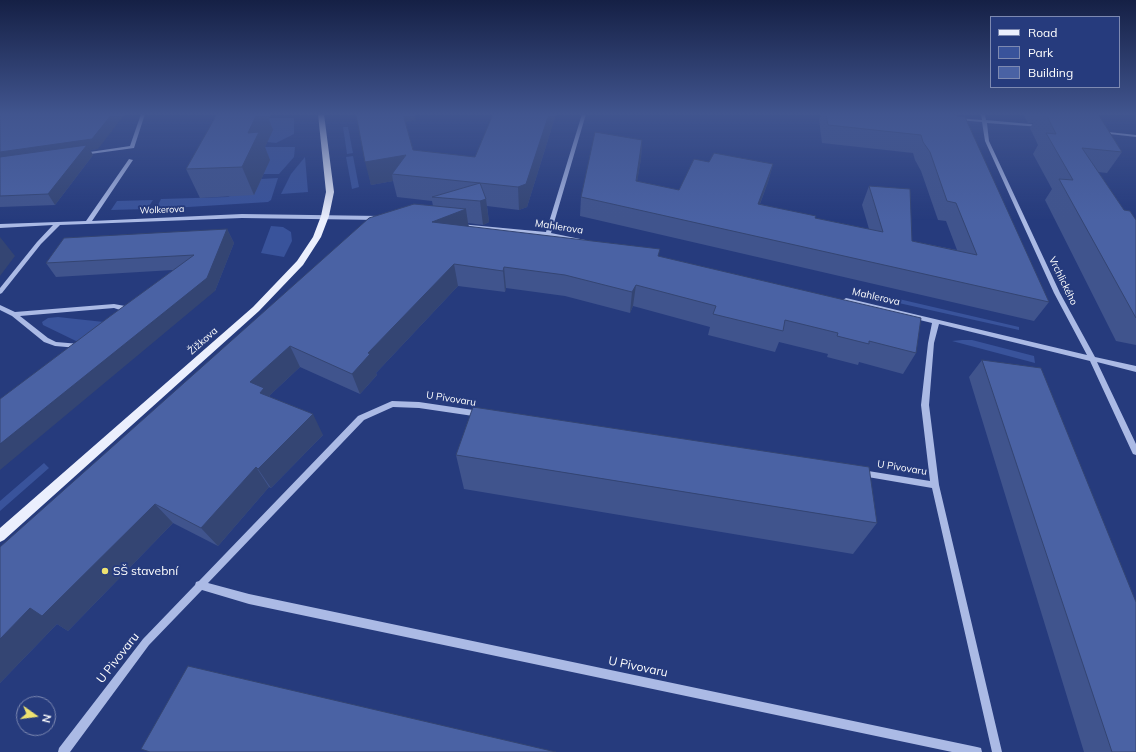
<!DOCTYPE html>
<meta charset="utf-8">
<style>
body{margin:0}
#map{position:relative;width:1136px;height:752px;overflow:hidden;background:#263b7d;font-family:Mulish,sans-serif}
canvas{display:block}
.legend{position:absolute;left:990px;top:16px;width:130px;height:72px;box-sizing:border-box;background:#263b7d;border:1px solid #7d89b1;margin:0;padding:5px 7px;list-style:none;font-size:12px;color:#fff}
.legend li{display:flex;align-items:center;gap:8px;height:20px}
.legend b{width:20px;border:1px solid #7d89b1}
.north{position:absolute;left:16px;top:696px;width:40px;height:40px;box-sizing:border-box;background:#263b7d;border:1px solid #7d89b1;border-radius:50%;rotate:104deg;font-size:11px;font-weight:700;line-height:16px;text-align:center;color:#fff}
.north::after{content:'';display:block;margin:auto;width:14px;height:18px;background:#eee270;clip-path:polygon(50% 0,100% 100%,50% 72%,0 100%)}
</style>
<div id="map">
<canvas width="1136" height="752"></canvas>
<ul class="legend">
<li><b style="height:5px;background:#ebeffd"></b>Road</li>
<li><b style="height:11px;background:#39539b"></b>Park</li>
<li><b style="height:11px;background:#4a62a4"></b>Building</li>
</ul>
<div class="north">N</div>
</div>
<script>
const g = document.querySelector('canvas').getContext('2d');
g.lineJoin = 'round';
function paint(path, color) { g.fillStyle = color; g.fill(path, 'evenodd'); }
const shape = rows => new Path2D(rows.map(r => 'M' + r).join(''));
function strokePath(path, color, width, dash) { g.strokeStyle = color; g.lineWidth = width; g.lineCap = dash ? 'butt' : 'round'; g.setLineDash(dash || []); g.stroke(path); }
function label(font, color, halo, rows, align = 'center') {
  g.font = font + ' Mulish,sans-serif'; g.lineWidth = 4; g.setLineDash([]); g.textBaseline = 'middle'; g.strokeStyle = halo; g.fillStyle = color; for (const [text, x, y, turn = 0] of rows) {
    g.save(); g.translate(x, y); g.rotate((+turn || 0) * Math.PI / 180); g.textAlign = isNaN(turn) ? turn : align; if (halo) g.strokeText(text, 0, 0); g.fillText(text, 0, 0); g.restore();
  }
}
paint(shape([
 [269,118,294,118,294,134,276,143,267,142,272,130,264,130],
 [343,127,348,127,353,153,347,154],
 [265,147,295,147,294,157,279,174,263,174,260,160],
 [353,156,359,187,352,189,346,157],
 [305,157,308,192,281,194,291,174],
 [278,178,271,200,268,202,156,209,161,199,228,197,261,179],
 [153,200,147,209,111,210,117,201],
 [271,226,283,227,291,232,292,241,284,257,261,253],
 [873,293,1019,327,1019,330,872,297],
 [58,317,76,319,104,322,88,340,76,341,43,325,42,322,48,318],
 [962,340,972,340,1034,356,1035,363,952,341],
 [44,463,49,468,0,511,0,501]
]), '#39539b');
paint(shape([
 [141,114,145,114,134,148,83,155,81,154,83,153,130,146,141,114],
 [582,114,586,114,551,233,590,241,590,243,548,236,458,227,457,226,460,224,546,232,582,114],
 [981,114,985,114,986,120,1041,125,1043,126,1041,127,987,123,989,141,1060,293,1095,357,1136,366,1136,372,1097,362,1136,444,1136,455,1133,454,1132,452,1090,361,939,324,934,343,929,405,939,485,1002,752,992,752,932,488,862,476,859,475,858,473,859,471,862,470,930,481,921,405,928,343,932,323,846,302,843,300,846,298,1087,355,1054,293,985,141,982,122,957,120,955,119,957,118,982,120,981,114],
 [1099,131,1136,135,1136,137,1101,133,1099,133,1099,131],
 [129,159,133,160,92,221,242,214,380,216,383,218,380,220,242,218,60,225,41,244,2,293,0,294,0,288,37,242,53,225,0,228,0,224,86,221,129,159],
 [114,304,125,306,127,315,126,317,122,317,120,310,114,308,20,316,48,338,56,342,80,344,81,346,80,348,78,348,55,346,44,342,12,316,0,310,0,305,15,312,114,304],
 [392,401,419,402,480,411,483,412,484,414,483,416,480,417,419,408,393,407,364,420,208,583,249,594,977,747,981,748,982,752,952,752,249,604,202,590,149,645,70,752,58,752,59,748,143,639,195,585,196,582,199,581,358,416,392,401]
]), '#abbae5');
paint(shape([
 [318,114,324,114,334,192,329,216,321,237,303,265,259,311,4,540,0,542,0,528,253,307,297,261,313,237,321,216,326,192,318,114]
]), '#ebeffd');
paint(shape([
 [0,114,98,149,90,150,93,155,55,205,0,207],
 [356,114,416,120,405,122,413,150,475,157,493,114,556,114,527,207,519,210,487,206,489,222,483,225,468,223,469,227,659,256,916,353,903,374,859,362,858,365,827,357,828,354,779,342,775,352,708,335,710,327,633,306,630,313,565,296,506,288,505,292,458,286,376,373,377,375,360,394,300,367,269,396,323,435,271,488,269,487,218,546,173,523,68,631,57,624,0,683,0,547,433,206,432,201,397,197,393,181,371,185],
 [821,114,942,114,1049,302,1034,321,580,216,581,197,642,140,641,159,637,181,679,190,709,162,773,164,768,182,760,204,815,218,869,229,862,205,869,186,912,241,957,250,946,221,938,220,921,171,915,160,913,153,822,143,819,120],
 [1023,114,1098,114,1122,152,1107,173,1098,172,1124,210,1136,220,1136,345,1116,341,1045,200,1052,189,1033,154,1038,145,1030,128,1033,123,1028,123],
 [1135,114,1136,114,1136,120,1135,120],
 [269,120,273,130,265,147,270,160,254,195,200,198,186,169],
 [227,229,234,243,215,291,173,270,56,277,46,263],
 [982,360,1136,752,1084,752,969,377],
 [456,455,877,523,853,554,464,489]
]), '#40548d');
paint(shape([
 [112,114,125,114,98,149,90,150,93,155,55,205,48,194,0,163,0,152],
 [257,114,271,114,269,120,273,130,265,147,270,160,254,195,242,167,248,133],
 [402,114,415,114,416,120,403,122],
 [549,114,556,114,527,207,519,210,518,187],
 [642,140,641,159,634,200,636,181],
 [406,155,392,174,393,181,371,185,365,162],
 [773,164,768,182,753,222,758,204],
 [486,199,489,222,483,225,480,201],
 [466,209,469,230,432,222],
 [227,229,234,243,215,291,0,470,0,444],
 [0,237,15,256,0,276],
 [454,264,458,286,376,373,377,375,360,394,352,374,368,353],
 [504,267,506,288,505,292,503,271],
 [636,285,633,306,630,313,632,292],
 [290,346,300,367,269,396,276,409,250,382],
 [313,414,323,435,271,488,258,469],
 [256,467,269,487,218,546,201,528],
 [155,504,173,523,68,631,57,624,0,683,0,639,30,608]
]), '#344573');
const building = shape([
 [0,114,112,114,92,139,0,152,0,114],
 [217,114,257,114,248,133,259,132,242,167,186,169,217,114],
 [356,114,403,114,413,150,475,157,493,114,549,114,526,184,518,187,480,183,486,199,480,201,432,197,480,183,392,174,406,155,365,162,356,114],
 [826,114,942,114,965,117,1049,302,581,197,595,132,642,140,636,181,679,190,694,159,709,162,714,153,773,164,758,204,816,216,815,218,883,232,869,186,910,189,912,241,977,255,956,203,947,201,930,152,923,142,921,135,828,125,826,114],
 [1046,114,1098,114,1122,152,1082,148,1124,210,1130,211,1136,220,1136,318,1059,179,1073,180,1046,133,1056,134,1046,114],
 [87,145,48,194,0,196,0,157,87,145],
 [414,204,466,209,432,222,660,249,658,256,921,318,916,353,869,341,869,344,837,336,838,333,785,320,783,331,713,314,716,306,636,285,632,292,565,275,504,267,503,271,454,264,368,353,370,354,352,374,290,346,250,382,264,388,260,393,313,414,258,469,256,467,201,528,155,504,42,616,30,608,0,639,0,547,369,218,414,204],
 [227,229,207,278,0,444,0,399,109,317,194,255,46,263,64,238,227,229],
 [982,360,1041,368,1136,602,1136,752,1112,752,982,360],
 [473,407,869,467,877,523,456,455,473,407],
 [188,666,556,752,150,752,141,749,188,666]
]);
paint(building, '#4a62a4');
strokePath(building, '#344573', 1);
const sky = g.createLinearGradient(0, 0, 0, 220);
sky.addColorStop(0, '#152045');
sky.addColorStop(0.52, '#41558f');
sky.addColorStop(1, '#41558f00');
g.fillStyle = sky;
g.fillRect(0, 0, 1136, 220);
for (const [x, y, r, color] of [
 [105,571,4,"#eee270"]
]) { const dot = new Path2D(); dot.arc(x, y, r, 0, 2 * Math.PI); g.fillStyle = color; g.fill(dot); strokePath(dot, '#263b7d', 1.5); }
label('9px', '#fff', '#263b7d', [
 ["Wolkerova",162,210,-2]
]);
label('10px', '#fff', '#263b7d', [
 ["Mahlerova",559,227,9],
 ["Vrchlického",1063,281,64],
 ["Mahlerova",876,297,13],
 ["Žižkova",203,341,-42],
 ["U Pivovaru",451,399,9],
 ["U Pivovaru",902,468,9]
]);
label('12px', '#fff', '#263b7d', [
 ["SŠ stavební",113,571]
], 'left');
label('12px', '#fff', '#263b7d', [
 ["U Pivovaru",118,658,-52],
 ["U Pivovaru",638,667,12]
]);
</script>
